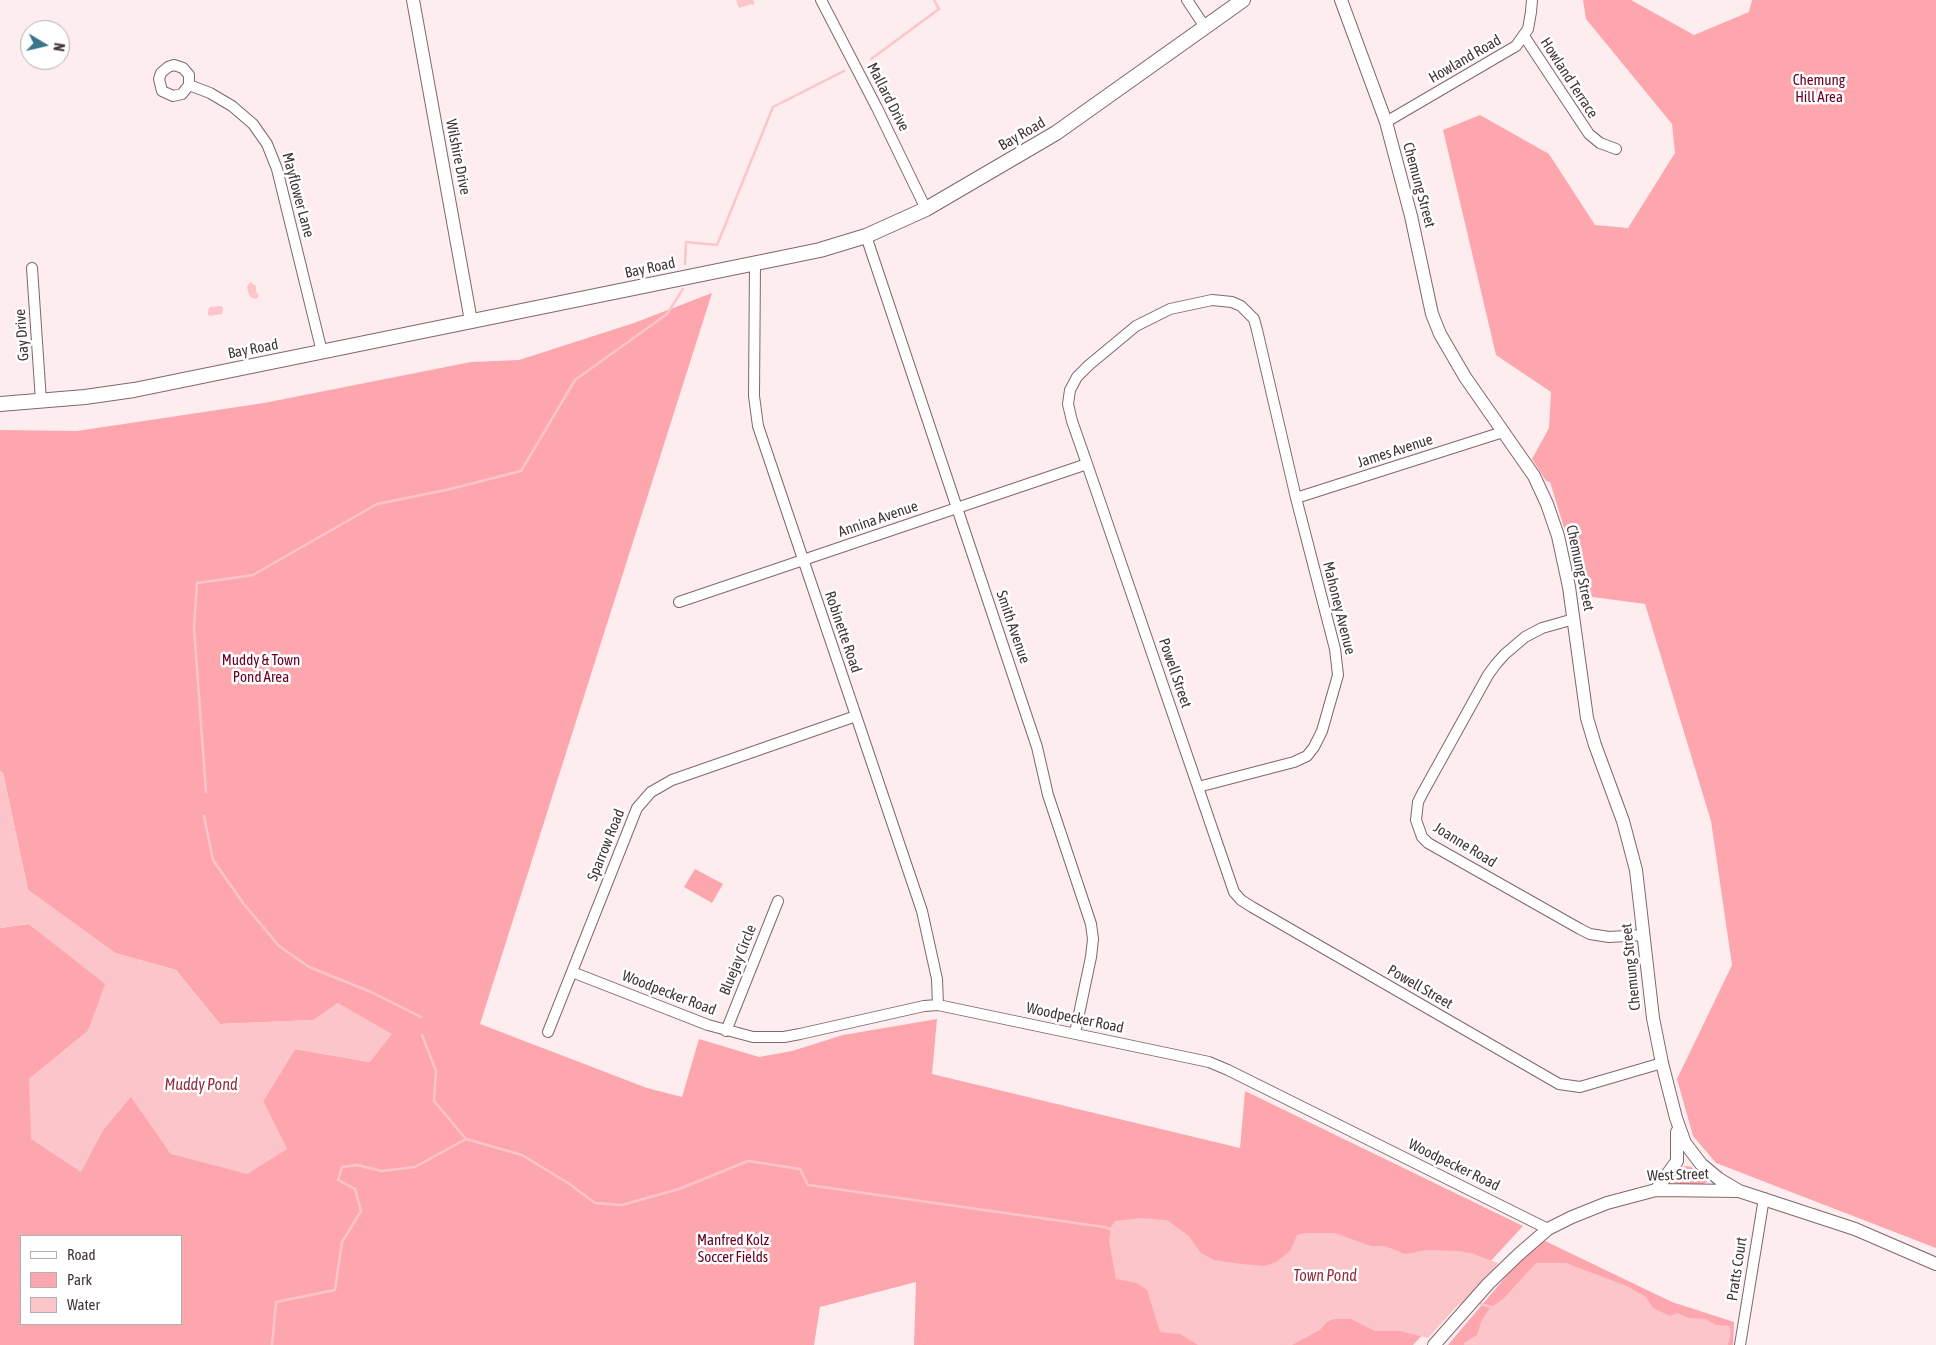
<!DOCTYPE html>
<style>
body{margin:0}
#map{position:relative;width:1936px;height:1345px;overflow:hidden;background:#feedee;font-family:"Asap Condensed",sans-serif}
canvas{display:block}
.legend{position:absolute;left:20px;top:1235px;width:162px;height:90px;box-sizing:border-box;background:#fff;border:1px solid #b3aeaf;margin:0;padding:6px 9px;list-style:none;font-size:15px;color:#403536}
.legend li{display:flex;align-items:center;gap:10px;height:25px}
.legend b{width:25px;border:1px solid #b3aeaf}
.north{position:absolute;left:20px;top:20px;width:50px;height:50px;box-sizing:border-box;background:#fff;border:1px solid #b3aeaf;border-radius:50%;rotate:99deg;font-size:14px;font-weight:700;line-height:20px;text-align:center;color:#403536}
.north::after{content:'';display:block;margin:auto;width:18px;height:22px;background:#38768c;clip-path:polygon(50% 0,100% 100%,50% 72%,0 100%)}
</style>
<div id="map">
<canvas width="1936" height="1345"></canvas>
<ul class="legend">
<li><b style="height:6px;background:#fff"></b>Road</li>
<li><b style="height:14px;background:#fda6ae"></b>Park</li>
<li><b style="height:14px;background:#fcc5c9"></b>Water</li>
</ul>
<div class="north">N</div>
</div>
<script>
const g = document.querySelector('canvas').getContext('2d');
g.lineJoin = 'round';
function paint(path, color) { g.fillStyle = color; g.fill(path, 'evenodd'); }
const shape = rows => new Path2D(rows.map(r => 'M' + r).join(''));
function strokePath(path, color, width, dash) { g.strokeStyle = color; g.lineWidth = width; g.lineCap = dash ? 'butt' : 'round'; g.setLineDash(dash || []); g.stroke(path); }
function label(font, color, halo, rows, align = 'center') {
  g.font = font + ' "Asap Condensed",sans-serif'; g.lineWidth = 5; g.setLineDash([]); g.textBaseline = 'middle'; g.strokeStyle = halo; g.fillStyle = color; for (const [text, x, y, turn = 0] of rows) {
    g.save(); g.translate(x, y); g.rotate((+turn || 0) * Math.PI / 180); g.textAlign = isNaN(turn) ? turn : align; if (halo) g.strokeText(text, 0, 0); g.fillText(text, 0, 0); g.restore();
  }
}
paint(shape([
 [1583,0,1631,0,1694,35,1749,12,1752,0,1936,0,1936,1248,1716,1163,1693,1136,1677,1079,1732,965,1711,821,1645,604,1585,596,1550,482,1546,481,1532,459,1549,428,1551,392,1496,355,1443,130,1480,115,1549,154,1595,225,1628,228,1675,153,1672,124,1586,19],
 [712,293,480,1024,647,1088,682,1097,699,1039,759,1057,792,1051,843,1035,937,1019,932,1074,1240,1148,1245,1091,1523,1226,1413,1345,914,1345,916,1282,820,1307,814,1345,0,1345,0,928,29,924,106,984,88,1031,29,1079,80,1172,103,1130,131,1096,171,1154,287,1149,263,1101,295,1049,370,1062,338,1003,314,1020,220,1024,176,970,115,953,28,890,3,773,0,771,0,430,77,431,264,403,471,362,519,360,634,323],
 [21,1236,181,1236,181,1324,21,1324],
 [695,869,723,884,712,903,684,887],
 [1687,1166,1691,1167,1705,1178,1707,1182,1703,1184,1677,1184,1670,1181,1670,1179,1680,1167],
 [1543,1240,1672,1302,1734,1322,1733,1345,1448,1345,1514,1267]
]), '#fda6ae');
paint(shape([
 [736,0,753,0,755,4,752,5,752,4,739,8],
 [250,282,256,286,256,291,259,296,256,299,252,298,249,295,247,287],
 [221,306,223,308,222,314,210,316,208,315,208,310,210,307],
 [0,771,3,773,28,890,115,953,176,970,220,1024,314,1020,338,1003,392,1034,370,1062,295,1049,263,1101,287,1149,247,1174,171,1154,131,1097,103,1130,81,1172,31,1139,29,1079,88,1031,105,984,29,924,0,928],
 [1141,1218,1167,1220,1189,1236,1201,1253,1214,1260,1241,1264,1265,1266,1276,1262,1290,1251,1297,1235,1305,1233,1335,1233,1371,1246,1385,1246,1405,1254,1427,1250,1458,1251,1471,1253,1498,1263,1493,1272,1472,1297,1457,1306,1428,1338,1400,1331,1375,1331,1351,1319,1334,1319,1327,1322,1320,1330,1292,1345,1198,1345,1180,1334,1160,1332,1147,1290,1137,1283,1116,1279,1109,1241,1111,1227,1115,1221],
 [1536,1263,1566,1263,1627,1286,1646,1297,1653,1308,1670,1316,1677,1313,1689,1318,1705,1319,1716,1325,1730,1326,1731,1335,1728,1345,1464,1345,1464,1343,1477,1335,1481,1322,1489,1309,1503,1299]
]), '#fcc5c9');
strokePath(shape([
 [871,59,939,9,934,0],
 [685,264,686,242,717,245,773,107,844,71],
 [206,792,194,628,197,583,253,575,377,504,446,490,521,471,575,380,667,314,683,289],
 [204,816,213,860,243,903,279,946,309,967,371,992,421,1017],
 [422,1035,436,1071,434,1101,466,1139,522,1155,568,1183,595,1203,622,1205,679,1189,748,1161,800,1169,808,1185,1104,1227,1113,1230],
 [1481,1304,1494,1308],
 [272,1345,276,1302,335,1290,342,1242,361,1211,355,1189,338,1180,342,1167,357,1165,382,1171,415,1167,466,1139]
]), '#fcc5c9', 2.5);
const minor = shape([
 [821,0,877,108,926,209],
 [1187,0,1205,27],
 [1524,36,1589,134,1600,143,1616,149],
 [189,85,182,94,173,96,162,91,159,79,161,73,168,67,174,65,183,68,189,75,189,85,210,93,232,106,253,124,267,144,277,169,322,352],
 [1386,122,1516,46,1528,29,1531,12,1532,0],
 [866,236,1037,747,1048,795,1091,924,1093,939,1091,957,1075,1033],
 [755,263,754,396,758,426,922,911,937,979,938,1005],
 [32,268,41,401],
 [1296,498,1503,432],
 [679,602,1087,464],
 [1574,619,1542,628,1525,637,1505,654,1496,664,1488,675,1422,794,1418,802,1416,820,1422,837,1428,843,1580,929,1590,934,1609,937,1644,935],
 [1198,787,1294,762,1307,756,1314,747,1322,731,1338,675,1335,649,1296,498,1257,330,1254,319,1241,306,1232,302,1212,300,1170,309,1136,326,1089,365,1077,377,1070,390,1068,404,1072,421,1087,464,1234,892,1241,900,1252,907,1559,1084,1580,1087,1662,1063],
 [572,972,708,1025,753,1037,784,1037,800,1034,924,1006,938,1005,1209,1062,1228,1070,1548,1229],
 [726,1031,778,901],
 [548,1032,633,818,637,808,651,792,672,780,856,716],
 [1740,1345,1764,1198]
]);
const tertiary = shape([
 [413,0,471,321],
 [1341,0,1386,122,1411,216,1432,314,1440,334,1465,377,1534,476,1547,504,1558,536,1569,587,1587,718,1595,745,1623,821,1636,870,1653,1018,1662,1063,1676,1118,1685,1143,1701,1164,1719,1179,1739,1191],
 [1656,1190,1677,1161,1677,1132],
 [1434,1345,1488,1284,1518,1255,1548,1229,1572,1217,1607,1203,1656,1190,1739,1191,1855,1229,1936,1264]
]);
const secondary = shape([
 [0,404,85,397,134,390,786,257,820,250,866,236,926,209,1056,133,1243,0]
]);
strokePath(minor, '#80686a', 12);
strokePath(tertiary, '#80686a', 14);
strokePath(secondary, '#80686a', 16);
strokePath(minor, '#fff', 10);
strokePath(tertiary, '#fff', 12);
strokePath(secondary, '#fff', 14);
label('15px', '#403536', '#fff', [
 ["Howland Road",1465,59,-30],
 ["Howland Terrace",1569,78,57],
 ["Mallard Drive",888,97,63],
 ["Bay Road",1022,134,-30],
 ["Wilshire Drive",458,157,79],
 ["Chemung Street",1419,185,75],
 ["Mayflower Lane",298,195,75],
 ["Bay Road",650,268,-12],
 ["Gay Drive",22,335,-94],
 ["Bay Road",253,349,-11],
 ["James Avenue",1395,451,-18],
 ["Annina Avenue",878,519,-19],
 ["Chemung Street",1580,568,78],
 ["Mahoney Avenue",1339,608,76],
 ["Smith Avenue",1013,627,71],
 ["Robinette Road",843,632,71],
 ["Powell Street",1175,673,71],
 ["Sparrow Road",606,845,-68],
 ["Joanne Road",1465,845,32],
 ["Bluejay Circle",738,960,-68],
 ["Chemung Street",1631,967,-96],
 ["Powell Street",1420,987,30],
 ["Woodpecker Road",669,993,21],
 ["Woodpecker Road",1075,1018,12],
 ["Woodpecker Road",1454,1165,26],
 ["West Street",1678,1175,-2],
 ["Pratts Court",1737,1269,-81]
]);
label('15px', '#690020', '#fff', [
 ["Chemung",1819,80],
 ["Hill Area",1819,97],
 ["Muddy & Town",261,660],
 ["Pond Area",261,677],
 ["Manfred Kolz",733,1240],
 ["Soccer Fields",733,1257]
]);
label('italic 16px', '#902c3f', '#fff', [
 ["Muddy Pond",201,1085],
 ["Town Pond",1325,1276]
]);
</script>
